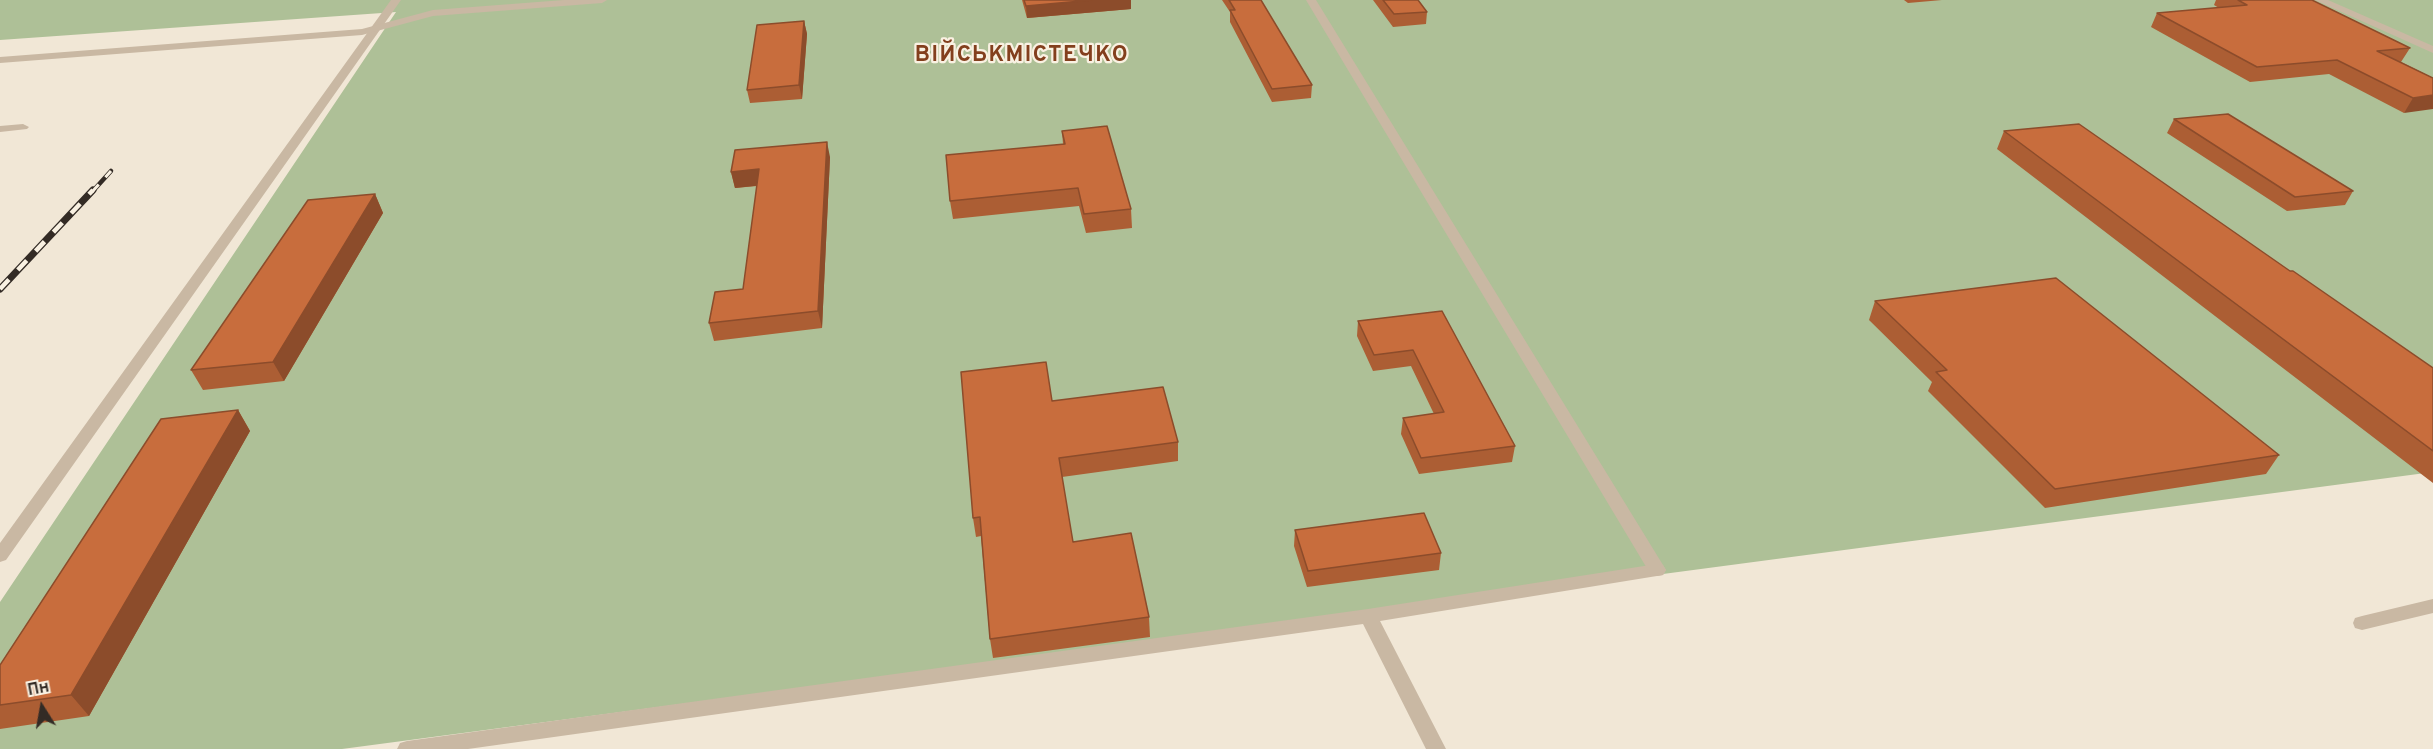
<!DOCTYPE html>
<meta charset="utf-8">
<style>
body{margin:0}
#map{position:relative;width:2433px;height:749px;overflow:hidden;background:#f1e7d6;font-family:Overpass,sans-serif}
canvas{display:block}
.north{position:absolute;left:12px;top:677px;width:60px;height:60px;-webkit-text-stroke:4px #f9f1e2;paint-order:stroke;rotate:349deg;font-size:16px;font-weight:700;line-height:24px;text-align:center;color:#332b25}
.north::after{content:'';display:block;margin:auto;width:21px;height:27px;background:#332b25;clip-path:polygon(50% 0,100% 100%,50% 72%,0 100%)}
</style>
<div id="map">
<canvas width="2433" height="749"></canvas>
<div class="north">Пн</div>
</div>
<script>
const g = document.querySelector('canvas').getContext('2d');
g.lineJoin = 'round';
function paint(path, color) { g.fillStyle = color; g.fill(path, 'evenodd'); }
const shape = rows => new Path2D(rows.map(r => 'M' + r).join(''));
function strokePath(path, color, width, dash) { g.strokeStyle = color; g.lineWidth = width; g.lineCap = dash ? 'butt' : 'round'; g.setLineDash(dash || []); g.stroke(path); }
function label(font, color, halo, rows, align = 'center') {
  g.font = font + ' Overpass,sans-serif'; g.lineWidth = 4.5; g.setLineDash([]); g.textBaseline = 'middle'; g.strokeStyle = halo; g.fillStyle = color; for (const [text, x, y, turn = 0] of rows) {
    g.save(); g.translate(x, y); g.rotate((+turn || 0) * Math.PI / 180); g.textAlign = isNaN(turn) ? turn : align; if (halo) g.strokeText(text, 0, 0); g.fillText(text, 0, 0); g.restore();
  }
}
paint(shape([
 [0,0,2433,0,2433,472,342,749,0,749,0,602,396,12,0,40]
]), '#aec097');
paint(shape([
 [391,0,401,0,6,560,0,562,0,543,391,0],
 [1657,564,1663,565,1666,570,1663,575,1380,621,1446,749,1426,749,1363,624,468,749,397,749,400,743,407,741,1368,609,1657,564]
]), '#c9b8a3');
paint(shape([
 [564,0,607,0,602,3,433,16,362,35,0,63,0,57,362,29,433,10,564,0],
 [1306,0,1316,0,1663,565,1666,570,1663,575,1657,576,1651,575,1306,0],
 [2315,0,2328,0,2433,46,2433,53,2315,0],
 [23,124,29,127,27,129,0,132,0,126,23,124],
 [2433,599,2433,613,2362,630,2355,628,2353,623,2355,618,2362,616,2433,599]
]), '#c9b8a3');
const railFar1 = shape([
 [92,192,111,171]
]);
const rail = shape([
 [0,289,93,190]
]);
strokePath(railFar1, '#332b25', 4.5);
strokePath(rail, '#332b25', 7);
strokePath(railFar1, '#f9f1e2', 3, [10]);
strokePath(rail, '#f9f1e2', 4.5, [13]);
paint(shape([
 [1022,0,1131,0,1131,9,1027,18],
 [1222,0,1261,0,1312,85,1311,98,1272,102,1230,22,1230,12],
 [1373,0,1418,0,1427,12,1426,24,1393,27],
 [1904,0,1942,0,1908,3],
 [2216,0,2312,0,2410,48,2401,62,2433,78,2404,113,2329,74,2250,82,2151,27,2157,13,2219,8,2214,5],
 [804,21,807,34,802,99,750,103,747,90],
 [2174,119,2353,191,2345,205,2287,211,2167,133],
 [1062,131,1131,209,1132,228,1086,233,1079,206,953,219,950,201,1063,144],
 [2004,131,2290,271,2433,368,2433,483,1997,149],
 [830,157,822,328,714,341,709,323,743,289,757,186,735,188,731,172],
 [375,194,383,213,284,381,203,390,191,370],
 [1875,301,2279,455,2266,474,2045,508,1928,391,1932,382,1869,320],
 [1442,311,1515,446,1512,462,1419,474,1401,434,1403,418,1434,414,1411,366,1373,371,1357,336,1358,321],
 [1052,401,1178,442,1178,461,1062,477,1073,542,1149,617,1150,637,993,658,990,639,981,536,976,537,973,518],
 [238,410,250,431,89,716,0,729,0,665],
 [1295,530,1441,553,1439,570,1307,587,1294,546]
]), '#ac5e34');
paint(shape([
 [1092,0,1131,0,1131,9,1027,18,1026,6],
 [804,21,807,34,802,99,799,85],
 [2433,95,2433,109,2404,113,2413,98],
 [827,142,830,157,822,328,818,311],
 [759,169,763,185,735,188,731,172],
 [375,194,383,213,284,381,273,362],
 [238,410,250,431,89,716,71,695]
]), '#8c4c2b');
const building = shape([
 [1024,0,1092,0,1026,6,1024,0],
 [1229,0,1261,0,1312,85,1272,89,1230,10,1235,10,1229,0],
 [1383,0,1418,0,1427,12,1394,14,1383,0],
 [2238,0,2312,0,2410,48,2377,51,2433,78,2433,95,2413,98,2337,60,2257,67,2157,13,2247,5,2238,0],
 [804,21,799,85,747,90,757,25,804,21],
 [2228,114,2353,191,2295,197,2174,119,2228,114],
 [2079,124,2290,271,2293,271,2433,368,2433,451,2004,131,2079,124],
 [1107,126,1131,209,1084,214,1078,188,950,201,946,155,1065,144,1062,131,1107,126],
 [827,142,818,311,709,323,715,292,743,289,759,169,731,172,735,150,827,142],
 [375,194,273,362,191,370,308,200,375,194],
 [2056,278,2279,455,2055,489,1936,372,1947,370,1875,301,2056,278],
 [1442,311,1515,446,1421,458,1403,418,1444,412,1413,350,1374,355,1358,321,1442,311],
 [1046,362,1052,401,1163,387,1178,442,1059,458,1073,542,1131,533,1149,617,990,639,980,517,973,518,961,372,1046,362],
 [238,410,71,695,0,705,0,665,161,419,238,410],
 [1424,513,1441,553,1308,571,1295,530,1424,513]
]);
paint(building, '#c86d3d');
strokePath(building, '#8c4c2b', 1.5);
g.letterSpacing = '1.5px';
label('bold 22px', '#833f1d', '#f9f1e2', [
 ["ВІЙСЬКМІСТЕЧКО",1022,57]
]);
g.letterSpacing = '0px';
</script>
